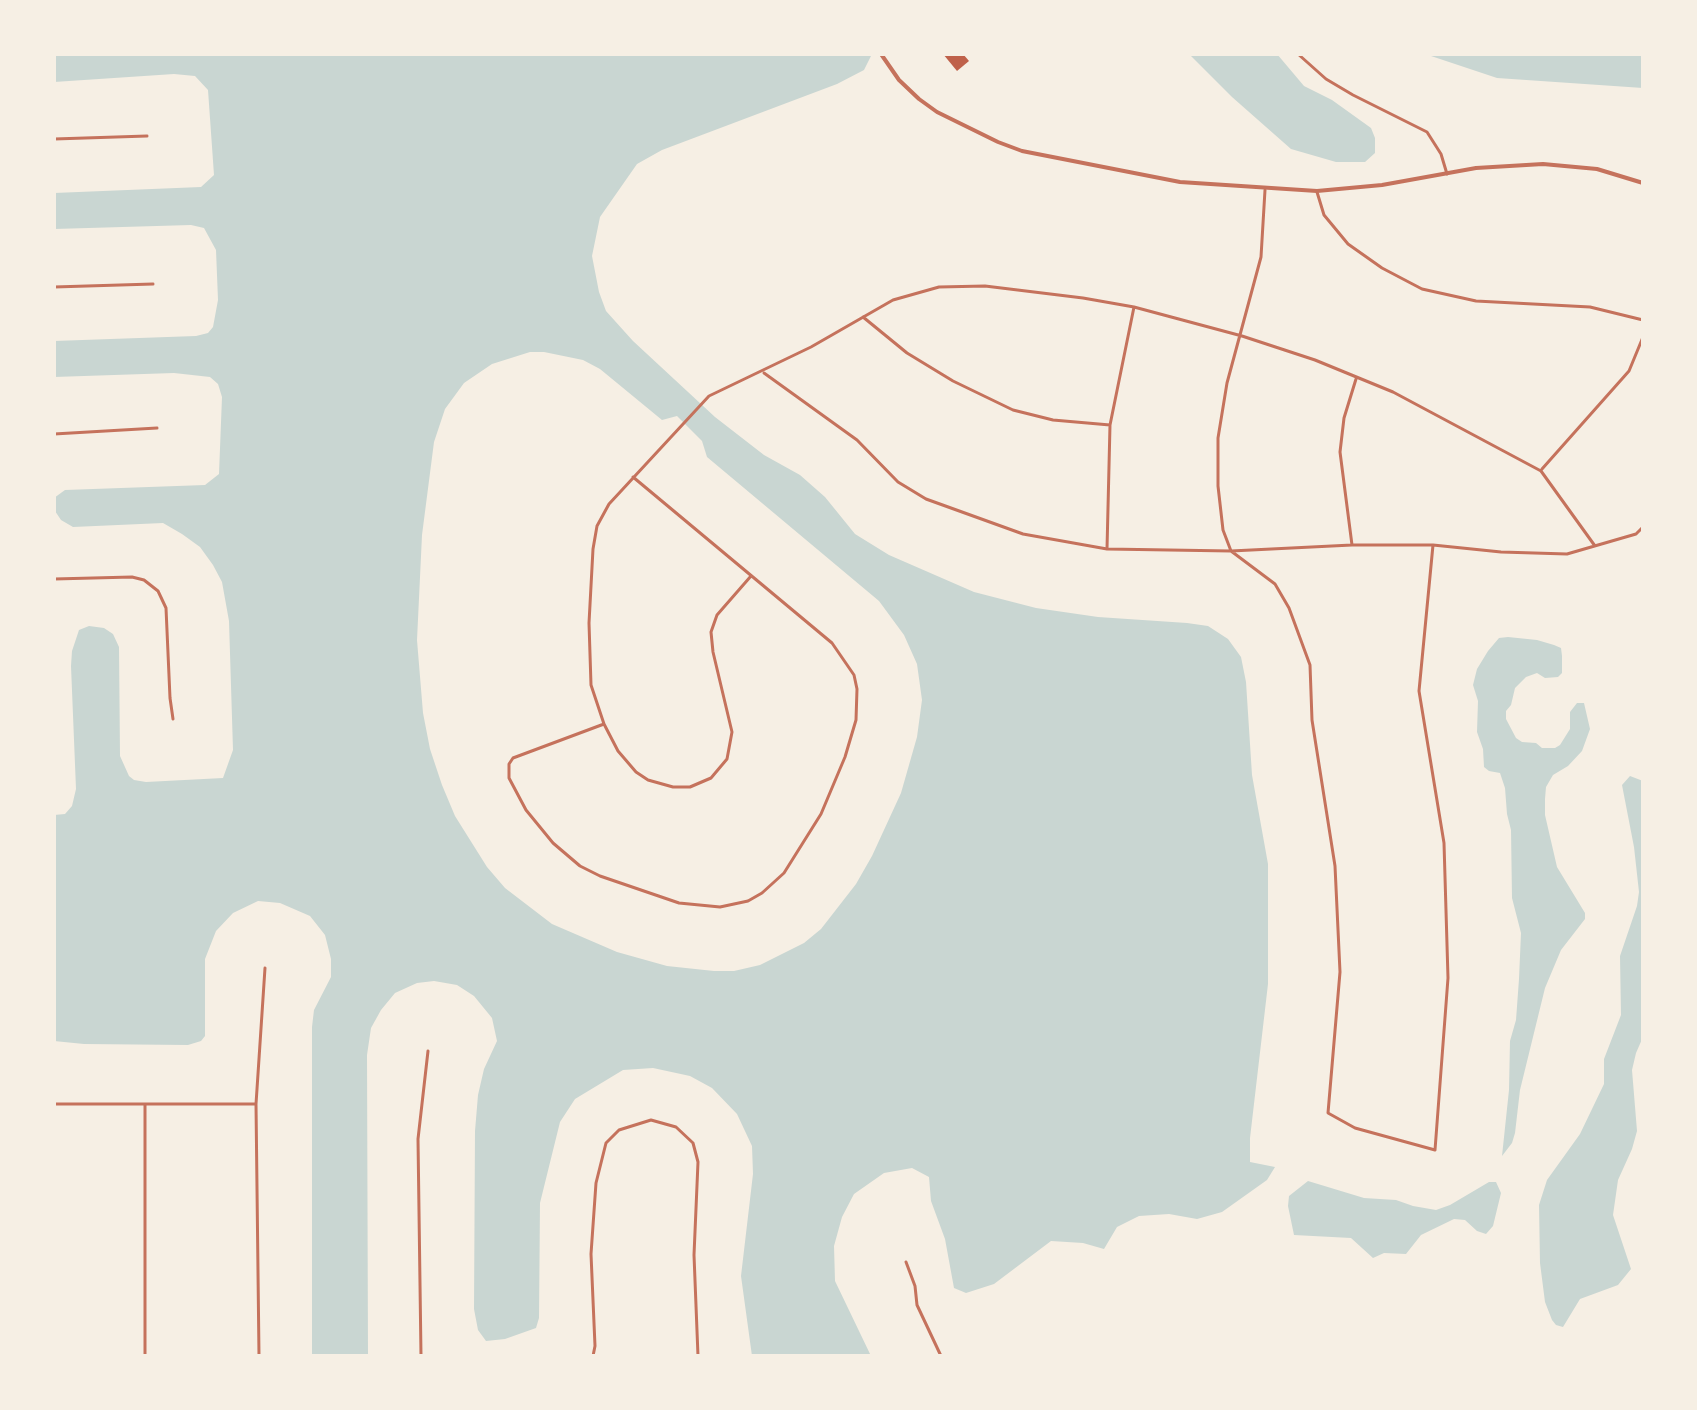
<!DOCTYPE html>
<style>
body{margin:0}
#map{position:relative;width:1697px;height:1410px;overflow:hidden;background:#f6efe4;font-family:Figtree,sans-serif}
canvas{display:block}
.frame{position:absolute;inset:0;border:56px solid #f6efe4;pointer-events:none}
</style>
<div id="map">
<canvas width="1697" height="1410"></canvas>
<div class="frame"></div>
</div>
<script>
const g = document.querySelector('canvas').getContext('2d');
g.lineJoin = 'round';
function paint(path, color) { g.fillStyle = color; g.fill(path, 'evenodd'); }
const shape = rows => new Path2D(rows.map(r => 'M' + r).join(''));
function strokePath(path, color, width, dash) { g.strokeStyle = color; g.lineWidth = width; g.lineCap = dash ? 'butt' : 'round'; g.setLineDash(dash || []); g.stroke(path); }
paint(shape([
 [54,54,872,54,864,70,837,84,662,150,637,164,600,217,592,256,599,292,606,311,633,341,715,417,764,455,800,475,825,497,855,534,889,555,974,592,1036,608,1098,617,1187,623,1208,626,1228,639,1241,657,1246,682,1252,775,1268,864,1268,984,1250,1138,1250,1162,1275,1167,1267,1180,1222,1212,1197,1219,1169,1214,1139,1216,1117,1227,1104,1249,1083,1243,1051,1241,994,1284,966,1293,954,1288,945,1239,931,1201,929,1177,912,1168,884,1173,854,1194,842,1217,834,1246,835,1281,871,1356,752,1356,741,1276,753,1174,752,1146,737,1114,712,1088,690,1076,653,1068,623,1070,575,1099,560,1122,540,1203,539,1318,536,1328,505,1339,486,1341,478,1330,474,1309,475,1131,478,1095,484,1069,497,1041,492,1018,474,996,457,985,434,981,417,983,395,993,381,1010,371,1028,367,1055,368,1356,312,1356,312,1027,314,1010,331,977,331,959,325,935,310,916,280,903,258,901,233,913,216,931,205,959,205,1036,201,1041,188,1045,84,1044,54,1041,54,815,65,814,72,806,76,789,71,666,72,651,79,630,89,626,104,628,113,634,119,647,120,756,129,776,134,780,146,782,223,778,233,750,229,621,222,582,213,565,200,547,182,534,163,523,73,527,61,520,55,511,54,498,65,490,205,485,219,474,222,397,218,384,210,377,174,373,54,377,54,341,196,336,208,333,213,327,218,300,216,250,204,228,191,225,54,229,54,193,201,187,214,175,208,90,195,76,174,74,54,82],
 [530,352,544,352,583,360,600,369,662,420,677,416,702,441,707,457,879,601,904,635,917,664,922,700,917,737,901,793,872,856,856,884,821,929,804,943,760,965,734,971,714,971,667,966,617,952,552,924,505,888,487,867,455,816,442,785,430,749,423,713,417,640,422,535,434,442,445,409,464,383,492,364],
 [1189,54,1277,54,1304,86,1332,100,1371,128,1375,138,1375,153,1365,162,1336,162,1291,149,1232,97],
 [1425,54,1643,54,1643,88,1497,78],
 [1508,637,1537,640,1554,645,1561,648,1562,656,1562,673,1558,677,1545,678,1537,673,1526,677,1515,688,1511,705,1506,711,1506,719,1516,738,1522,742,1536,743,1542,748,1555,748,1560,745,1570,729,1570,712,1577,703,1584,703,1590,729,1582,751,1568,766,1553,775,1546,787,1545,799,1545,815,1557,867,1585,913,1585,919,1561,950,1545,988,1520,1090,1515,1133,1512,1143,1502,1156,1509,1090,1510,1041,1516,1020,1519,979,1521,933,1512,898,1511,830,1507,814,1505,788,1500,773,1489,771,1484,767,1483,749,1477,732,1478,701,1473,685,1477,669,1488,651,1499,638],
 [1630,776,1643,781,1643,1037,1636,1053,1632,1070,1637,1131,1632,1149,1618,1180,1613,1215,1631,1269,1618,1285,1580,1299,1563,1327,1556,1325,1552,1320,1545,1302,1540,1263,1539,1205,1547,1180,1580,1134,1604,1084,1604,1059,1621,1015,1620,956,1637,906,1639,892,1634,847,1622,785],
 [1308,1181,1364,1198,1396,1200,1413,1206,1436,1210,1450,1205,1489,1182,1496,1182,1501,1193,1493,1226,1486,1234,1477,1231,1465,1220,1454,1219,1421,1235,1406,1254,1384,1253,1373,1258,1351,1238,1294,1235,1288,1206,1289,1196]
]), '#c9d6d2');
paint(shape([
 [943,54,963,54,969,61,957,71]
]), '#bf614a');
strokePath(shape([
 [1298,54,1326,79,1353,95,1427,132,1441,154,1447,174],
 [54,139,147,136],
 [1265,190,1261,257,1227,383,1218,438,1218,486,1223,530,1231,551,1275,584,1289,608,1310,665,1312,720,1335,866,1340,972,1328,1113,1355,1128,1435,1150,1448,978,1444,843,1419,691,1433,545],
 [1317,192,1324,215,1348,244,1382,268,1422,289,1476,301,1590,307,1643,320],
 [54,287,153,284],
 [863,317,907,353,953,381,1013,410,1053,420,1110,425],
 [764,373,857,440,898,482,926,499,1023,534,1107,549,1231,551,1352,545,1433,545,1501,552,1567,554,1636,534,1643,527],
 [54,434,157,428],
 [1542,469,1629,371,1643,337],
 [1352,545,1340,452,1344,418,1356,379],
 [1107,549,1110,425,1134,307],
 [751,576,717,615,711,632,713,652,732,732,727,759,711,778,690,787,673,787,648,780,636,772,618,751,604,724,591,685,589,623,593,549,597,526,609,504,709,396,811,347,893,300,939,287,985,286,1083,298,1134,307,1242,336,1315,360,1393,392,1541,471,1595,546],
 [54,579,132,577,144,580,158,591,166,608,170,698,173,719],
 [604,724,513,758,509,764,509,778,526,810,553,843,580,866,600,876,679,903,720,907,748,901,762,893,784,873,821,814,845,757,856,720,857,689,854,675,832,643,633,477],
 [54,1104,256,1104],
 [145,1105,145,1356],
 [906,1262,915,1286,917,1305,941,1356],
 [259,1356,256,1104,265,968],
 [421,1356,418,1139,428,1051],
 [593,1356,595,1346,591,1254,596,1183,606,1143,619,1130,651,1120,676,1127,693,1143,698,1162,694,1255,698,1356]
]), '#c5725c', 3);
strokePath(shape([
 [881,54,899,80,919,99,937,112,998,142,1022,151,1180,182,1317,191,1382,185,1476,168,1543,164,1597,169,1643,183]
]), '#c5725c', 4);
</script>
